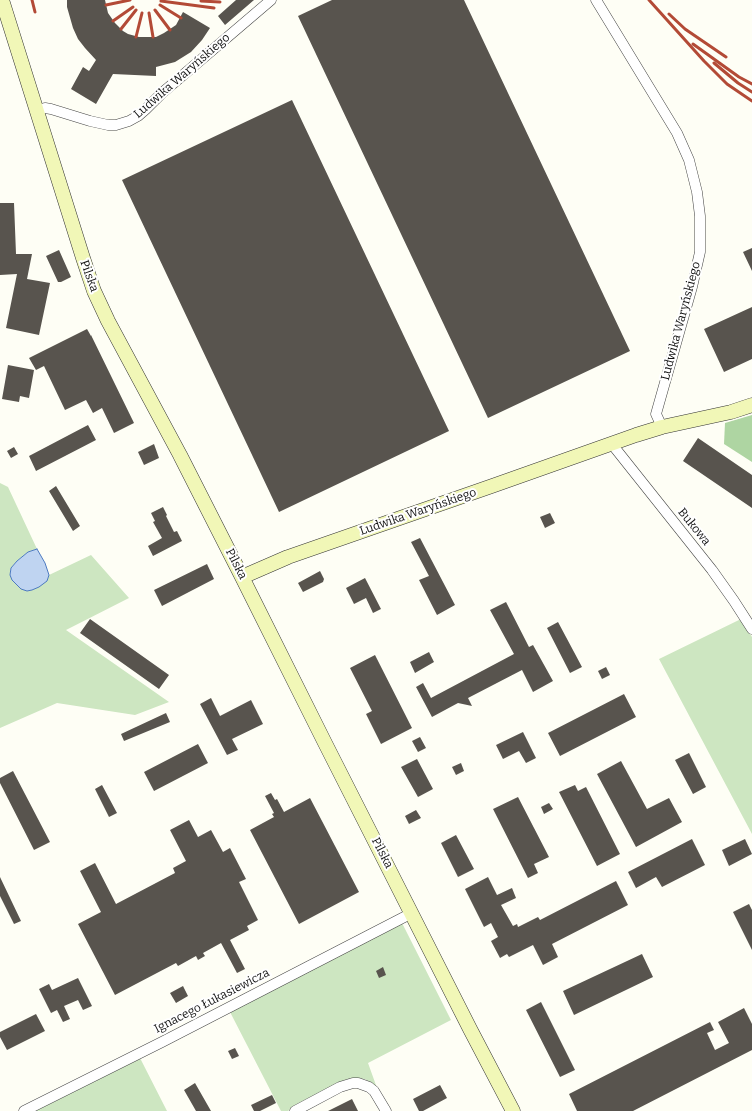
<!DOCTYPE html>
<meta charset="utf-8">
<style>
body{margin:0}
canvas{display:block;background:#fefef5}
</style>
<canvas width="752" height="1111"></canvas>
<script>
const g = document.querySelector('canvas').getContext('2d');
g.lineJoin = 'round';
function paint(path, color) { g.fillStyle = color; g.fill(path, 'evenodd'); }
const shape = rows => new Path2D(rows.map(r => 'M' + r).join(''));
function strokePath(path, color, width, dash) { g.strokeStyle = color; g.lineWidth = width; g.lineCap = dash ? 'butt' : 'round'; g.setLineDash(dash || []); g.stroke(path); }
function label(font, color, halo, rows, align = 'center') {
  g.font = font + ' Bitter,serif'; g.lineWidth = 4; g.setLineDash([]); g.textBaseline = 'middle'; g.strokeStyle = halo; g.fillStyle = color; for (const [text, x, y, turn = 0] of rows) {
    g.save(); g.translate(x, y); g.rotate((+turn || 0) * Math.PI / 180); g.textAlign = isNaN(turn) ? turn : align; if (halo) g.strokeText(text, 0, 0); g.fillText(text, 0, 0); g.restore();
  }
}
paint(shape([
 [0,483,8,487,37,549,28,552,17,561,11,568,10,575,47,581,49,575,91,555,129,598,66,630,169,702,135,715,57,703,0,728],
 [741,619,752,637,752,834,659,659],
 [402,923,451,1020,368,1063,377,1088,365,1079,352,1078,345,1080,295,1105,288,1111,281,1111,230,1012],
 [140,1058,167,1111,35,1111]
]), '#cde6c1');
paint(shape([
 [752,415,752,462,724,444,725,423]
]), '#aed5a2');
const water = shape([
 [37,549,45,563,49,575,47,581,39,587,32,590,27,591,21,589,12,580,10,575,11,568,17,561,28,552,37,549]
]);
paint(water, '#bfd4f1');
strokePath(water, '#4d7ac0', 1);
paint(shape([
 [67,0,105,0,108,13,115,23,123,31,128,34,139,37,156,37,164,33,176,25,183,12,210,28,202,40,191,52,175,62,156,67,156,76,113,74,96,104,71,89,83,67,89,71,96,60,85,48,78,39,73,28,67,7],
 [236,0,254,0,225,25,218,16],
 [332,0,464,0,630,351,488,418,298,16],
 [292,100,449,431,279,512,122,180],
 [0,203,14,203,16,254,32,254,27,279,50,283,39,335,6,328,17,274,0,275],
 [752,248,752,271,743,252],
 [59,250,71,277,61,282,58,282,46,256],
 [752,307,752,359,724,372,704,329],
 [87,329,91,336,91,335,134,423,114,433,102,408,93,413,86,400,65,410,44,366,36,370,29,358],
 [8,365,34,370,29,398,20,396,19,402,2,399],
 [88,425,96,440,36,471,29,456],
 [698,438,752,475,752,508,683,461],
 [154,444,159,458,144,465,138,452],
 [14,447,18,454,11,458,7,451],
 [56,486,80,526,73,531,49,491],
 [163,507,167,515,166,516,174,532,177,531,182,541,153,556,148,546,162,538,153,522,155,521,151,513],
 [550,513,555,523,545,528,540,517],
 [420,538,455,605,437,615,419,580,429,576,411,542],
 [207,564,214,579,162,606,154,590],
 [320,571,324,579,323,582,303,592,298,583],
 [365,578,381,609,373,613,366,598,354,604,346,588],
 [506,602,529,647,533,645,553,681,533,692,522,670,468,698,472,706,458,703,432,717,416,687,423,683,431,698,514,654,490,610],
 [90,619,169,675,159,689,80,633],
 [558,622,582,667,570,673,547,628],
 [429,652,434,662,415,673,410,662],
 [375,655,412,728,381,744,366,714,372,711,350,668],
 [606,667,610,675,602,679,598,671],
 [624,694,636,717,560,756,548,733],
 [211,698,220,716,251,700,263,724,232,739,238,750,227,755,200,704],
 [166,713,170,722,124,741,121,734],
 [523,732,536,758,526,763,519,751,503,759,496,745],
 [420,737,426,748,418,752,412,741],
 [198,744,208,763,154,791,144,772],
 [689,753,706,787,693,794,675,760],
 [417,759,433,789,418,797,401,767],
 [621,761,647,809,669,798,682,822,636,847,597,774],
 [461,763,464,771,456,775,452,767],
 [13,771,50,842,34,850,0,783,0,778],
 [102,785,117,813,109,817,95,789],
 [575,785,578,791,586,787,620,854,597,866,559,792],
 [271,793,275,800,277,799,284,812,310,798,359,892,299,924,250,830,274,817,272,814,274,813,265,796],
 [518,797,549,857,534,864,538,873,528,878,493,809],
 [549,803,553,809,544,814,541,807],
 [416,810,421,818,409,824,405,816],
 [189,820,198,837,211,830,223,852,230,848,246,879,239,882,258,920,247,926,249,930,230,940,245,969,237,973,221,943,203,953,205,956,198,960,196,956,178,966,176,963,115,995,78,924,101,912,80,871,95,863,116,904,175,873,173,868,186,861,170,830],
 [456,835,474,869,458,877,441,843],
 [692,839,705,865,662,887,656,877,636,888,628,872],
 [745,839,752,854,729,866,722,850],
 [0,877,21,921,14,924,0,896],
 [488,877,497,895,512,888,516,898,501,905,513,926,517,924,518,927,538,917,540,920,616,881,628,905,552,944,558,957,543,965,533,945,509,957,507,954,500,958,491,941,498,937,491,923,484,927,465,889],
 [749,904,752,910,752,950,733,912],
 [642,954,653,977,574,1015,563,991],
 [383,967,386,975,379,978,376,971],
 [78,978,92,1006,83,1010,78,1000,64,1006,70,1019,63,1022,57,1010,51,1013,39,989,49,984,52,990],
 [183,986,188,996,176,1003,170,993],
 [541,1002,575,1070,560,1077,526,1010],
 [744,1008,752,1024,752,1050,633,1111,577,1111,569,1094,710,1022,714,1030,707,1033,715,1050,729,1043,718,1022],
 [36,1014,45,1031,7,1050,0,1037,0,1032],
 [235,1048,239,1056,232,1059,228,1051],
 [195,1083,211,1111,196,1111,184,1090],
 [440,1085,447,1098,423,1111,419,1111,413,1099],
 [272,1095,276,1103,260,1111,254,1111,251,1105],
 [352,1099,358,1111,328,1111]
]), '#58544e');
const street = shape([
 [596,0,677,133,689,160,697,192,700,216,700,252,692,287,656,414,662,427],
 [36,111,45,108,51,109,90,121,108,125,116,125,129,121,138,116,146,109,162,93,271,0],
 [611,443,712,570,734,601,752,629],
 [24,1111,162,1042,412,913],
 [295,1111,340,1087,353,1083,358,1083,369,1087,374,1091,386,1111]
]);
const secondary = shape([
 [2,0,83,258,94,291,108,321,180,455,242,577,325,743,470,1029,513,1111],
 [242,577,288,557,492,486,636,435,662,427,731,412,752,405]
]);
strokePath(street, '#444', 11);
strokePath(secondary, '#333', 15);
strokePath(street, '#fff', 10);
strokePath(secondary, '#f1f7b7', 14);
strokePath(shape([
 [32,0,35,12],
 [649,0,704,61,727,84,752,101],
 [161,1,214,8],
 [201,1,220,2],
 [106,5,130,0],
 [160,5,181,18],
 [155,10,170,30],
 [149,13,153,37],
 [669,14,685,29,726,57],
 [113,21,133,7],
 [121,29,136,10],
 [136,37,142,13],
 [693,44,739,77,752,84],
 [714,63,738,83,752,92]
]), '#b34a36', 3);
label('12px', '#111', '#fff', [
 ["Ludwika Waryńskiego",182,76,-41],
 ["Pilska",89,276,70],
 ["Ludwika Waryńskiego",681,321,-75],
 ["Ludwika Waryńskiego",418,512,-19],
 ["Bukowa",694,527,51],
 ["Pilska",236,564,63],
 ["Pilska",382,853,63],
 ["Ignacego Łukasiewicza",212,1001,-27]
]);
</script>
